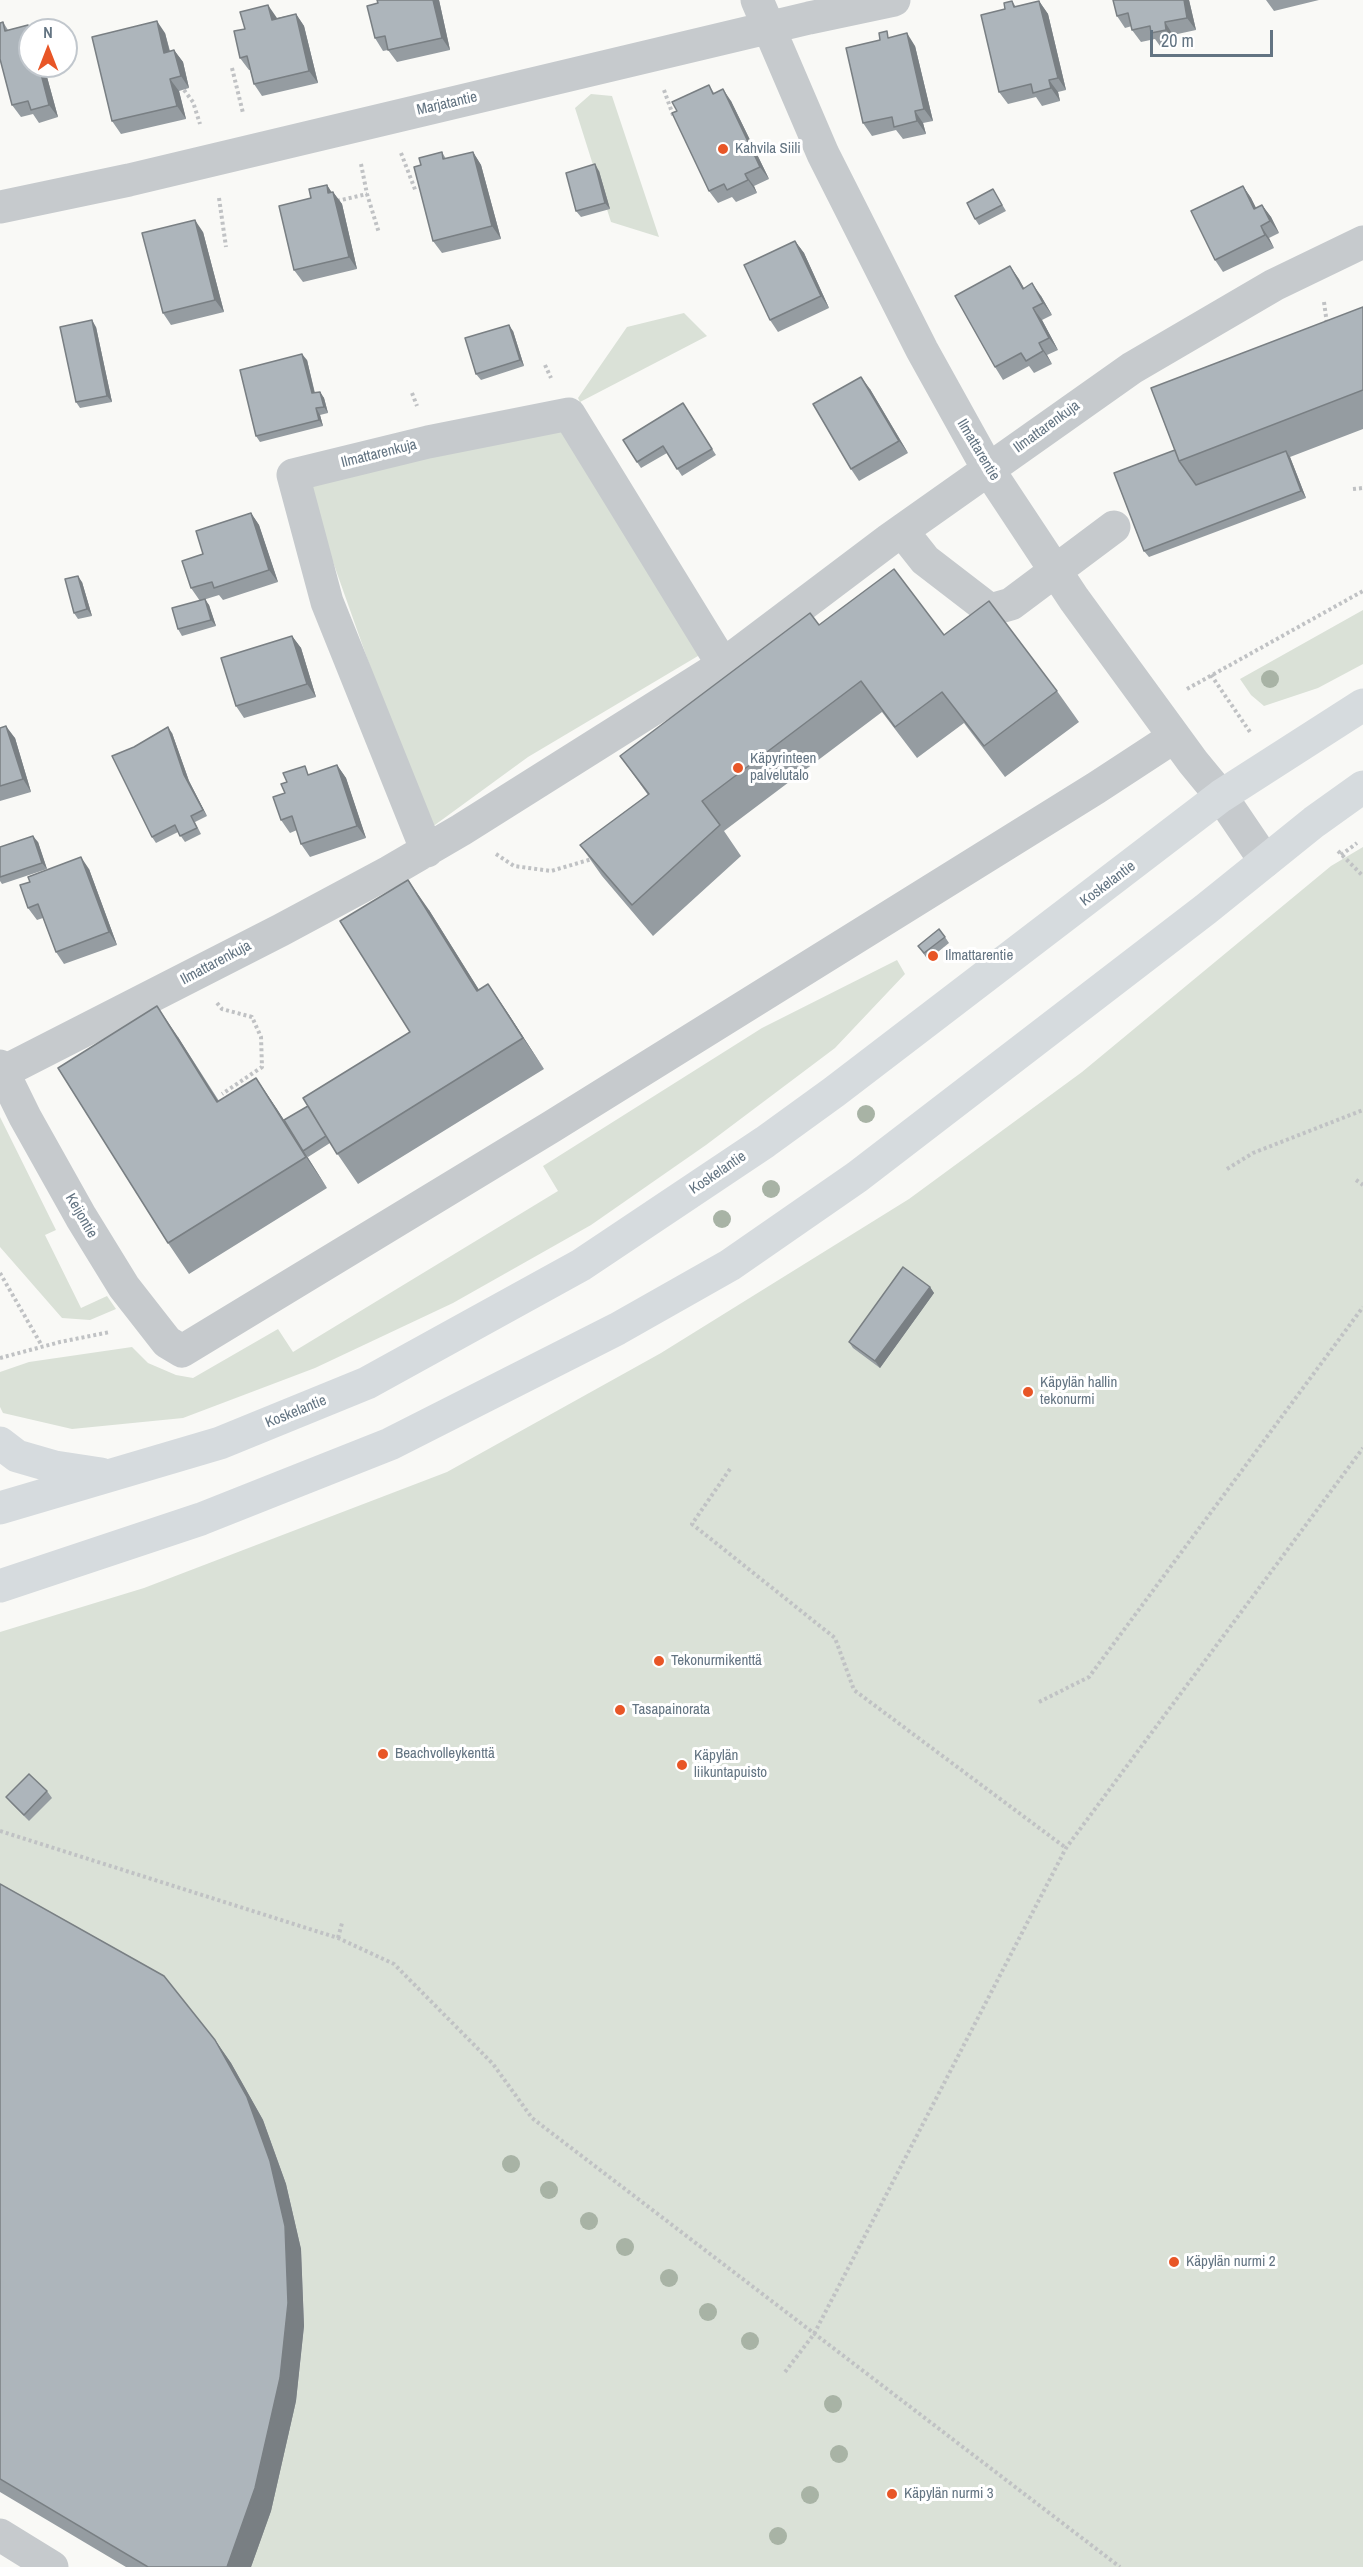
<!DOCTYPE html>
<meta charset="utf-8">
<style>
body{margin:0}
#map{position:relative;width:1363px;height:2567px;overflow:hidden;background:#f9f9f6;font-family:"Archivo Narrow",sans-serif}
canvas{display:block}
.north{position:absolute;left:18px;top:18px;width:60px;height:60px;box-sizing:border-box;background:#fff;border:2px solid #c1c7cd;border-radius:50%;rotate:0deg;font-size:16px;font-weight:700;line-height:24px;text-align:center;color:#637482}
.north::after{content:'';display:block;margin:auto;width:21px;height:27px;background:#e85627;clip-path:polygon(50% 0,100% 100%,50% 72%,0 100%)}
.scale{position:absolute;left:1150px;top:30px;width:123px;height:27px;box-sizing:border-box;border:3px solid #637482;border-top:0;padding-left:8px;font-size:18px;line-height:21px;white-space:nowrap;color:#637482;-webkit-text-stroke:4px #fff;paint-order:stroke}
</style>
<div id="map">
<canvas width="1363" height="2567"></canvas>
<div class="north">N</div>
<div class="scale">20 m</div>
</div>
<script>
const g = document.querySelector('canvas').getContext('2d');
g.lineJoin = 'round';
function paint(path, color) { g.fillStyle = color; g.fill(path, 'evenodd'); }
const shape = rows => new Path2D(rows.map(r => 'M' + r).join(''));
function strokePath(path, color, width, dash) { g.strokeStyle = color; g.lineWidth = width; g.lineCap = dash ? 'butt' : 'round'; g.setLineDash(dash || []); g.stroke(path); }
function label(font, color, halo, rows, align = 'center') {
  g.font = font + ' "Archivo Narrow",sans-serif'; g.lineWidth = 6; g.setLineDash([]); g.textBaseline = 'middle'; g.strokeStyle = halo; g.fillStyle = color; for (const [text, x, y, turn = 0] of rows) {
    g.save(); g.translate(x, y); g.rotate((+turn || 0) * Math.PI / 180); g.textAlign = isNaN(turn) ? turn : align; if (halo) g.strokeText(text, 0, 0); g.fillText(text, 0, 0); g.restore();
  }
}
paint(shape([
 [591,94,612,96,659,237,611,222,575,108],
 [684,313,707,336,580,402,578,398,627,327],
 [559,425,703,653,528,757,428,830,305,483],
 [1363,610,1363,664,1318,688,1264,706,1251,695,1240,679],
 [1363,847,1363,2567,251,2567,296,2401,304,2326,301,2249,286,2184,263,2120,0,1898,0,1632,144,1588,447,1472,661,1353,909,1199,1082,1072,1331,866],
 [897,960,905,974,835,1048,706,1145,591,1225,453,1303,315,1368,183,1418,72,1429,3,1413,0,1407,0,1372,29,1362,132,1347,148,1363,176,1375,193,1378,278,1329,293,1352,558,1191,543,1166,762,1028],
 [0,1117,56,1230,45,1235,81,1308,107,1296,116,1309,90,1320,62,1318,0,1247]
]), '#dae1d7');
strokePath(shape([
 [232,68,243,113],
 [184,90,193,102,200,124],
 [664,90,674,118],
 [401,153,416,192],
 [361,164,367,194,379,233],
 [219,198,226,247],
 [337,201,367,194],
 [1324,302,1327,324],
 [545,365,551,378],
 [412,393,417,406],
 [1353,489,1363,488],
 [1211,675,1250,732],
 [1187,689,1363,591],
 [1338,851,1363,876],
 [496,854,514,866,551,871,592,859],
 [1341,855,1357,843],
 [217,1003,222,1009,252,1017,261,1037,262,1067,222,1094],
 [1227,1169,1253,1153,1363,1110],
 [1356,1180,1363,1185],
 [0,1273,42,1346],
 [0,1358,60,1342,110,1332],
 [730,1469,692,1524,835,1638,854,1690,1066,1848],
 [1039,1702,1089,1677,1363,1307],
 [0,1831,338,1938,394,1964,493,2064,532,2118,1120,2567],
 [338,1938,342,1923],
 [785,2372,814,2334,1066,1848,1363,1448]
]), '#c0c2c4', 4, [3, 3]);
strokePath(shape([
 [757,0,823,154,922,350,988,469,1074,599,1193,762,1221,796,1265,861],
 [0,207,129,180,809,18,894,0],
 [902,531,925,560,990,610,1011,604,1114,527],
 [427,851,327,602,293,475,428,442,569,414,723,665],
 [0,1066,25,1117,81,1217,124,1287,167,1342,182,1351,551,1127,1096,788,1174,737],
 [3,1072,281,930,389,872,461,830,723,665,890,539,1132,368,1274,285,1363,242],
 [0,2535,52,2567]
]), '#c6cacd', 33);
strokePath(shape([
 [0,1443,17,1456,55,1467,101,1474],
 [0,1508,220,1443,367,1383,581,1265,765,1142,834,1092,1221,796,1363,705],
 [0,1586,201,1519,390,1444,617,1329,730,1265,857,1177,1206,909,1314,822,1363,787]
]), '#d6dbde', 33);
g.fillStyle = '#a8b3a5';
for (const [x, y] of [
 [1270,679],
 [866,1114],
 [771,1189],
 [722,1219],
 [511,2164],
 [549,2190],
 [589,2221],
 [625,2247],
 [669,2278],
 [708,2312],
 [750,2341],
 [833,2404],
 [839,2454],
 [810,2495],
 [778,2536]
]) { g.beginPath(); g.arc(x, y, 9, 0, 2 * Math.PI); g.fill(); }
paint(shape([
 [439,0,450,50,397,62,388,50,383,51,375,38],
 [1113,0,1189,0,1196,30,1173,35,1175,42,1160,46,1155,39,1141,42,1132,30,1132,26,1125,28,1117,16],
 [1266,0,1319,0,1274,11],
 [1012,1,1016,7,1039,1,1048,14,1066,90,1058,92,1060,101,1042,106,1036,97,1008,104,999,92,1005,9],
 [296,14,304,26,318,83,262,96,254,84,250,70,249,70,240,58,245,29,277,18],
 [3,22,8,30,28,25,31,30,30,30,30,66,44,66,58,117,39,123,33,114,21,117,12,105,1,62,0,62,0,23],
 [165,33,170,51,174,50,183,62,189,88,179,91,186,119,121,134,112,121],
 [891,37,915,46,933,121,923,123,926,134,903,139,896,130,872,136,863,123],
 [709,85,714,93,731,101,769,179,754,186,757,193,736,202,732,197,718,203,709,191],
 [442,152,446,159,473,152,481,165,501,239,442,253,433,241,421,165],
 [599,171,610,209,581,217,576,211],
 [327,185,332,193,333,192,342,204,357,269,303,282,294,270,311,198],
 [1243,186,1251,198,1256,208,1262,205,1271,217,1279,233,1269,238,1274,248,1223,272,1215,260],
 [993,189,1006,211,979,225,975,219],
 [203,232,224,312,171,325,163,313],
 [795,241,804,253,829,308,778,332,770,320],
 [1010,266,1024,288,1041,296,1052,315,1042,320,1058,350,1047,355,1052,364,1034,373,1029,366,1003,380,995,367],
 [1363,307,1363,429,1290,457,1306,498,1149,557,1144,551,1175,450],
 [96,327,112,402,80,408,76,402],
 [513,331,524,366,481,380,476,374],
 [307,360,315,393,320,392,324,398,328,413,320,415,323,426,260,442,256,436],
 [870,389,908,453,859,481,851,469],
 [683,403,716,455,682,476,667,453,641,468,637,462],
 [251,513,259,525,278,582,223,600,219,595,203,600,209,605,216,626,182,636,178,629,200,601,191,588,203,554],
 [82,582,92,616,78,619,74,613],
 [819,625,944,635,1057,691,1079,722,1005,777,964,723,917,758,882,712,724,831,741,856,653,936,602,876,580,845,648,795,620,756],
 [292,636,301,648,316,697,244,718,236,706],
 [0,728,15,738,31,792,0,801],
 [172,733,189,781,207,816,195,822,201,834,185,842,178,832,156,843,152,837],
 [337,765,346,778,366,838,310,857,301,844,297,830,290,833,281,820,285,793,310,774],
 [38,842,47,869,2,884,0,881,0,847],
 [89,869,117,945,64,964,56,952,43,918,37,920,28,908],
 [429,910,479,990,488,984,509,1015,544,1069,358,1184,330,1143,308,1157,307,1156,327,1188,189,1274,168,1243,178,1037,219,1101,256,1078,284,1120,308,1106,410,1032],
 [945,937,949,943,928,960,918,946],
 [930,1287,934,1293,880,1368,853,1348,849,1342],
 [47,1791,52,1798,29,1821,11,1803,6,1797],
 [0,1884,215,2040,231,2063,263,2120,286,2184,301,2249,304,2326,296,2401,271,2511,251,2567,126,2567,0,2492]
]), '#959ca1');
paint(shape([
 [433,0,439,0,450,50,442,38],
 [1184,0,1189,0,1196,30,1187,18],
 [1039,1,1048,14,1066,90,1058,78],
 [268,5,277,18,280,32,272,20],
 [296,14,304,26,318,83,309,71],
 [157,21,165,33,173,65,164,53],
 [1165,22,1173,35,1175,42,1166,30],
 [907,33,915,46,933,121,924,109],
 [174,50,183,62,189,88,181,76],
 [39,66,44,66,58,117,49,105],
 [170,79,179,91,186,119,177,106],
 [1049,80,1058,92,1060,101,1051,88],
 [723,89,731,101,769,179,760,167],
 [915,111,923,123,926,134,917,121],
 [473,152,481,165,501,239,492,226],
 [595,164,599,171,610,209,605,203],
 [745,174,754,186,757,193,748,180],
 [327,185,334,196,333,192,342,204,357,269,349,257,328,193],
 [1243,186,1251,198,1263,222,1254,209],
 [1262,205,1271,217,1279,233,1270,221],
 [195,220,203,232,224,312,215,300],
 [1261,226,1269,238,1274,248,1265,235],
 [795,241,804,253,829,308,821,296],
 [1010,266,1019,279,1031,301,1023,289],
 [1032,283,1041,296,1052,315,1043,303],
 [1033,308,1042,320,1058,350,1049,338],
 [92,320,96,327,112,402,107,396],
 [509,325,513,331,524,366,520,360],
 [1039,343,1047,355,1052,364,1043,351],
 [302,354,307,360,316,399,312,393],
 [861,377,870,389,908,453,899,441],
 [320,392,324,398,328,413,324,407],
 [316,408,320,415,323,426,319,420],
 [1286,451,1290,457,1306,498,1301,491],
 [251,513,259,525,278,582,269,570],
 [78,576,82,582,92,616,87,609],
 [205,599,209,605,216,626,211,620],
 [292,636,301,648,316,697,307,684],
 [6,726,15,738,31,792,23,779],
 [168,727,172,733,189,781,207,816,203,810,184,775],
 [337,765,346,778,366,838,357,826],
 [33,836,38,842,47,869,42,863],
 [81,857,89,869,117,945,109,932],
 [408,880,429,910,499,1022,477,991],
 [488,984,509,1015,544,1069,523,1038],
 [157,1006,178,1037,238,1133,217,1102],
 [256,1078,277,1109,327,1188,306,1157],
 [930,1287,934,1293,880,1368,875,1361],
 [215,2040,231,2063,263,2120,286,2184,301,2249,304,2326,296,2401,271,2511,251,2567,227,2567]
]), '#797f83');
const building = shape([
 [377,0,433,0,442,38,388,50,385,36,375,38,367,6,378,3,377,0],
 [1113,0,1184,0,1187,18,1165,22,1166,30,1151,33,1150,26,1132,30,1128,13,1117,16,1113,0],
 [1012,1,1014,7,1039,1,1058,78,1049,80,1051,88,1033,93,1031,84,999,92,981,15,1005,9,1004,3,1012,1],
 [268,5,272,20,296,14,309,71,254,84,247,56,240,58,234,31,245,29,240,12,268,5],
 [157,21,164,53,174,50,181,76,170,79,177,106,112,121,92,37,157,21],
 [3,22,5,31,28,25,30,33,30,66,39,66,49,105,31,110,28,101,12,105,0,59,0,23,3,22],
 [887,31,888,38,907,33,924,109,915,111,917,121,894,127,892,117,863,123,846,48,880,40,879,33,887,31],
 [709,85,713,94,723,89,760,167,745,174,748,180,727,190,724,184,709,191,672,113,677,111,672,102,709,85],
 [442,152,443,159,473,152,492,226,433,241,414,167,421,165,419,158,442,152],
 [595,164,605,203,576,211,566,173,595,164],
 [327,185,328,193,333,192,349,257,294,270,279,206,311,198,309,189,327,185],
 [1243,186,1254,209,1262,205,1270,221,1261,226,1265,235,1215,260,1191,211,1243,186],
 [993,189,1002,205,975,219,967,203,993,189],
 [195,220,215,300,163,313,142,233,195,220],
 [795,241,821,296,770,320,744,265,795,241],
 [1010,266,1023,289,1032,283,1043,303,1033,308,1049,338,1039,343,1043,351,1026,361,1021,353,995,367,955,296,1010,266],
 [1363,307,1363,390,1179,461,1151,388,1363,307],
 [92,320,107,396,76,402,60,327,92,320],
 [509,325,520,360,476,374,465,338,509,325],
 [302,354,312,393,320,392,324,407,316,408,319,420,256,436,240,370,302,354],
 [861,377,899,441,851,469,813,404,861,377],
 [683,403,712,449,677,469,663,446,637,462,623,440,683,403],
 [1175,450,1179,461,1196,485,1286,451,1301,491,1144,551,1114,473,1175,450],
 [251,513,269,570,214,588,212,582,191,588,182,561,203,554,196,531,251,513],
 [894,569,944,635,989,601,1057,691,984,746,942,692,895,727,861,681,702,801,720,825,632,905,580,845,649,794,620,756,810,613,819,625,894,569],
 [78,576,87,609,74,613,65,579,78,576],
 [205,599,211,620,178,629,172,608,205,599],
 [292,636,307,684,236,706,221,658,292,636],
 [6,726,23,779,0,786,0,728,6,726],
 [168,727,184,775,203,810,191,816,197,828,180,836,175,825,152,837,112,756,134,747,168,727],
 [337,765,357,826,301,844,292,816,281,820,273,797,285,793,281,784,287,782,283,773,305,766,308,775,337,765],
 [33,836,42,863,0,877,0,847,33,836],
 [81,857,109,932,56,952,38,904,28,908,20,885,30,882,28,877,81,857],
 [408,880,477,991,488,984,523,1038,337,1154,303,1098,410,1032,340,921,408,880],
 [939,929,945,937,924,953,918,946,939,929],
 [157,1006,217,1102,256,1078,306,1157,168,1243,58,1068,157,1006],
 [308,1106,326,1136,303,1151,284,1120,308,1106],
 [903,1267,930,1287,875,1361,849,1342,903,1267],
 [29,1774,47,1791,24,1815,6,1797,29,1774],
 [0,1884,164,1976,215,2040,247,2097,270,2161,285,2226,288,2303,280,2378,255,2488,227,2567,148,2567,0,2479,0,1884]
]);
paint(building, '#adb5bb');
strokePath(building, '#797f83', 1.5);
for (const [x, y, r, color] of [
 [723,149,6,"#e85627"],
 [738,768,6,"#e85627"],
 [933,956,6,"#e85627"],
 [1028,1392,6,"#e85627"],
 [659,1661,6,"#e85627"],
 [620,1710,6,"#e85627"],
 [383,1754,6,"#e85627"],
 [682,1765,6,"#e85627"],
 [1174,2262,6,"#e85627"],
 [892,2494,6,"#e85627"]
]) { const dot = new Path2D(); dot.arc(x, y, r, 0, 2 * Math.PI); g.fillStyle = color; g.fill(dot); strokePath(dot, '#fff', 2); }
label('15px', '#637482', '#fff', [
 ["Marjatantie",447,104,-13],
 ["Ilmattarenkuja",1047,427,-36],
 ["Ilmattarentie",978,450,59],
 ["Ilmattarenkuja",379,454,-14],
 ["Koskelantie",1108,884,-37],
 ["Ilmattarenkuja",216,963,-28],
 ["Koskelantie",718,1173,-34],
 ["Keijontie",81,1216,60],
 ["Koskelantie",296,1412,-22]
]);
label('15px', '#637482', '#fff', [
 ["Kahvila Siili",735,149],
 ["Käpyrinteen",750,759],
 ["palvelutalo",750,776],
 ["Ilmattarentie",945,956],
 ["Käpylän hallin",1040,1383],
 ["tekonurmi",1040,1400],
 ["Tekonurmikenttä",671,1661],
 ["Tasapainorata",632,1710],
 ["Beachvolleykenttä",395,1754],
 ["Käpylän",694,1756],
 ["liikuntapuisto",694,1773],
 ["Käpylän nurmi 2",1186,2262],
 ["Käpylän nurmi 3",904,2494]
], 'left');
</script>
